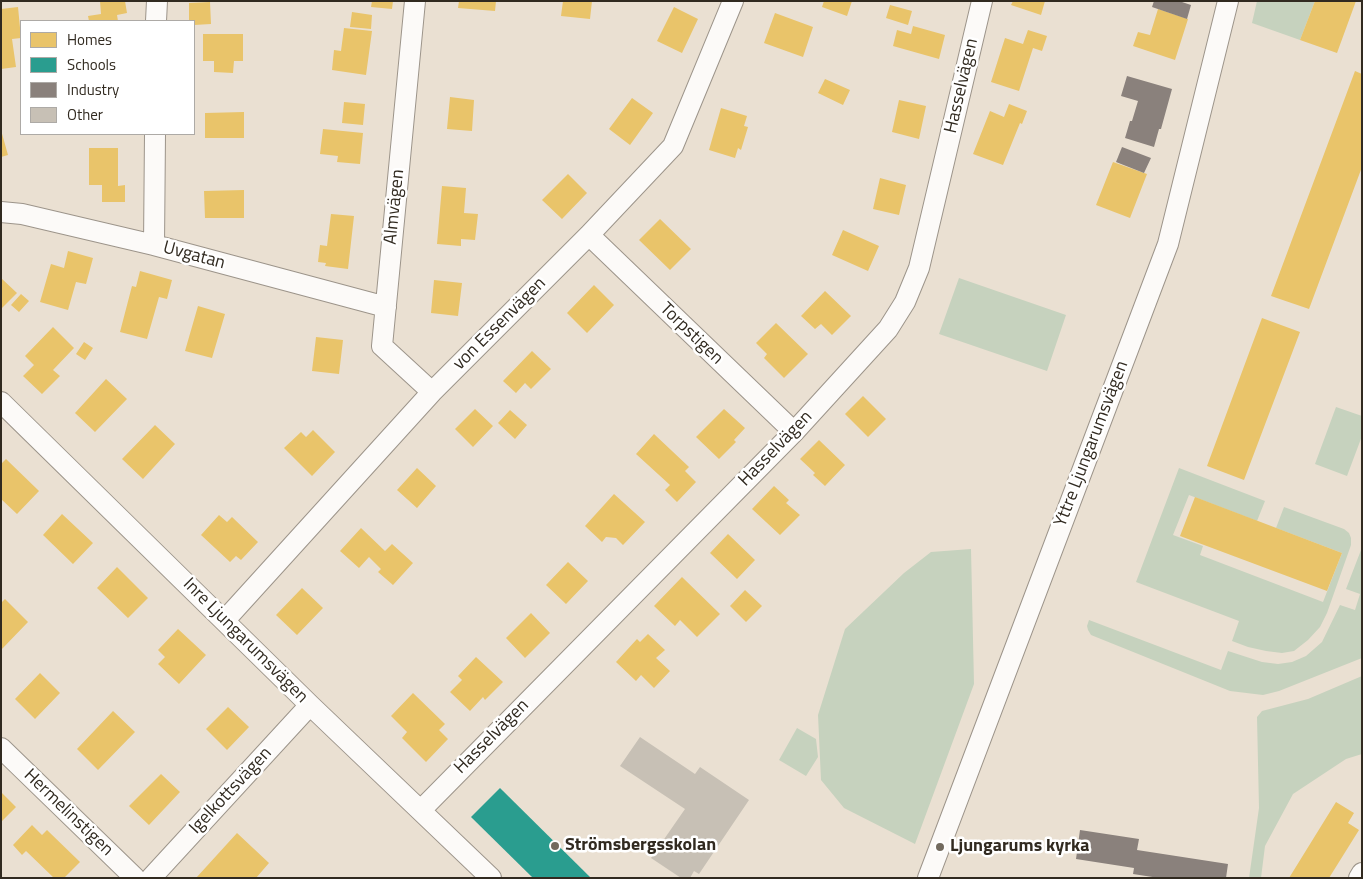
<!DOCTYPE html>
<meta charset="utf-8">
<style>
body{margin:0}
#map{position:relative;width:1363px;height:879px;overflow:hidden;background:#eae0d2;font-family:"Titillium Web",sans-serif}
canvas{display:block}
.frame{position:absolute;inset:0;border:2px solid #312a20;pointer-events:none}
.legend{position:absolute;left:20px;top:20px;width:175px;height:115px;box-sizing:border-box;background:#fff;border:1px solid #adaaa6;margin:0;padding:6px 9px;list-style:none;font-size:15px;color:#312a20}
.legend li{display:flex;align-items:center;gap:10px;height:25px}
.legend b{width:25px;border:1px solid #adaaa6}
</style>
<div id="map">
<canvas width="1363" height="879"></canvas>
<div class="frame"></div>
<ul class="legend">
<li><b style="height:14px;background:#e9c46a"></b>Homes</li>
<li><b style="height:14px;background:#2a9d8f"></b>Schools</li>
<li><b style="height:14px;background:#8a817c"></b>Industry</li>
<li><b style="height:14px;background:#c7c0b5"></b>Other</li>
</ul>
</div>
<script>
const g = document.querySelector('canvas').getContext('2d');
g.lineJoin = 'round';
function paint(path, color) { g.fillStyle = color; g.fill(path, 'evenodd'); }
const shape = rows => new Path2D(rows.map(r => 'M' + r).join(''));
function strokePath(path, color, width, dash) { g.strokeStyle = color; g.lineWidth = width; g.lineCap = dash ? 'butt' : 'round'; g.setLineDash(dash || []); g.stroke(path); }
function label(font, color, halo, rows, align = 'center') {
  g.font = font + ' "Titillium Web",sans-serif'; g.lineWidth = 5; g.setLineDash([]); g.textBaseline = 'middle'; g.strokeStyle = halo; g.fillStyle = color; for (const [text, x, y, turn = 0] of rows) {
    g.save(); g.translate(x, y); g.rotate((+turn || 0) * Math.PI / 180); g.textAlign = isNaN(turn) ? turn : align; if (halo) g.strokeText(text, 0, 0); g.fillText(text, 0, 0); g.restore();
  }
}
paint(shape([
 [1257,1,1315,1,1300,40,1252,23],
 [959,278,1066,315,1047,371,939,334],
 [1336,407,1362,416,1362,436,1347,476,1315,464],
 [1179,468,1265,501,1257,521,1189,495,1173,535,1203,546,1200,555,1323,602,1342,553,1276,528,1284,507,1344,529,1349,533,1351,538,1351,545,1327,613,1320,627,1308,640,1294,651,1282,653,1266,651,1248,647,1232,641,1239,621,1136,582],
 [971,549,974,684,915,844,844,808,821,780,818,715,845,629,904,573,931,552],
 [1361,550,1362,658,1279,691,1263,695,1230,691,1091,635,1088,630,1087,626,1089,620,1221,670,1228,651,1262,662,1278,664,1292,662,1306,656,1322,642,1340,605,1355,610,1360,594,1346,589],
 [1362,676,1362,754,1346,759,1293,794,1265,846,1261,878,1249,878,1259,808,1257,717,1262,711,1308,699],
 [797,728,816,739,818,757,806,776,779,760]
]), '#c6d2be');
paint(shape([
 [100,1,125,1,127,13,117,15,118,21,89,21,88,16,101,14],
 [372,1,393,1,392,9,371,7],
 [459,1,496,1,495,11,458,8],
 [563,1,592,1,590,19,561,16],
 [824,1,852,1,847,16,822,7],
 [1013,1,1045,1,1041,15,1011,5],
 [1315,1,1356,1,1337,53,1300,40],
 [210,2,211,24,194,25,194,21,189,21,189,3],
 [890,5,912,11,908,25,886,18],
 [18,7,21,38,12,39,16,67,1,69,1,9],
 [674,7,698,19,682,53,657,41],
 [1158,9,1188,19,1175,60,1133,46,1138,32,1150,35],
 [352,12,372,15,371,29,350,27],
 [775,13,813,27,803,57,764,43],
 [913,26,945,35,939,59,893,46,897,30,911,34],
 [344,28,372,31,366,75,332,70,334,50,341,51],
 [1028,30,1047,36,1042,51,1033,48,1019,91,991,82,1005,38,1023,44],
 [203,34,243,34,243,61,234,61,233,73,214,72,214,61,203,61],
 [1355,71,1362,74,1362,167,1309,309,1271,296],
 [825,79,850,90,843,105,818,93],
 [450,97,474,100,472,131,447,129],
 [632,98,653,113,630,145,609,129],
 [899,100,926,106,919,139,892,132],
 [344,102,365,104,363,125,342,123],
 [1009,104,1027,111,1022,124,1020,123,1003,165,973,154,990,111,1004,117],
 [721,108,747,116,744,126,748,127,741,150,738,148,735,158,709,150],
 [244,112,244,138,205,138,205,113],
 [323,129,363,133,360,164,337,162,338,156,320,154],
 [1,130,8,155,1,157],
 [89,148,118,148,118,186,125,185,125,202,102,202,102,185,89,185],
 [1113,162,1147,174,1130,218,1096,205],
 [568,174,587,193,562,219,542,200],
 [880,178,906,185,899,215,873,209],
 [442,186,466,188,464,213,478,214,475,240,461,239,461,246,437,244],
 [244,190,244,218,205,218,204,191],
 [331,214,354,216,348,269,325,266,326,263,318,262,320,245,327,246],
 [660,219,691,249,670,270,639,240],
 [843,230,879,246,868,271,832,255],
 [68,251,93,258,86,284,76,282,68,310,40,302,51,264,64,268],
 [140,271,172,280,167,299,159,297,147,339,120,332,132,286,136,287],
 [1,278,17,293,1,309],
 [434,280,462,283,458,316,431,313],
 [594,285,614,305,587,333,567,313],
 [825,291,851,316,832,335,821,324,815,329,801,316],
 [21,294,29,301,19,312,11,305],
 [198,306,225,314,212,358,185,351],
 [1262,318,1300,332,1244,480,1207,466],
 [776,323,808,354,784,378,764,358,767,354,756,343],
 [53,327,74,348,53,370,60,376,42,394,23,376,34,365,25,356],
 [316,337,343,340,339,374,312,371],
 [84,342,93,348,85,360,76,354],
 [532,351,551,369,531,389,525,383,516,393,503,381],
 [106,379,127,399,95,432,75,413],
 [863,396,886,419,868,437,845,414],
 [475,409,493,426,473,447,455,429],
 [724,409,745,428,734,440,736,442,719,459,696,437],
 [510,410,527,425,515,439,498,423],
 [155,425,175,444,143,479,122,459],
 [313,430,335,452,312,476,284,448,301,432,306,437],
 [654,434,689,467,685,471,696,482,677,502,665,490,670,485,636,454],
 [819,440,845,465,825,486,813,475,815,473,800,459],
 [6,459,39,491,17,514,1,499,1,464],
 [417,468,436,486,417,508,397,490],
 [774,486,789,500,786,503,800,515,780,535,752,509],
 [614,494,645,522,623,545,616,538,606,537,602,542,585,526],
 [1195,497,1342,553,1327,591,1180,536],
 [62,514,93,543,73,564,43,535],
 [219,515,227,522,232,517,258,542,241,560,236,556,230,562,201,535],
 [361,528,385,551,392,544,413,563,393,585,378,572,381,569,369,557,359,568,340,551],
 [728,534,755,560,737,579,710,553],
 [568,562,588,581,566,604,546,585],
 [117,567,148,598,128,618,97,588],
 [682,577,720,614,697,637,680,620,675,626,654,606],
 [302,588,323,608,297,635,276,615],
 [745,590,762,606,746,622,730,606],
 [5,599,28,622,1,650,1,603],
 [531,613,550,633,525,658,506,638],
 [178,629,206,655,179,684,158,664,165,657,158,650],
 [648,634,665,650,656,658,670,671,654,688,641,675,636,681,616,662,637,639,640,642],
 [476,657,503,682,485,700,483,697,470,711,450,692,462,680,458,676],
 [40,673,60,693,35,719,15,699],
 [413,693,445,724,439,730,448,739,426,762,402,738,407,732,391,716],
 [228,707,249,727,227,750,206,729],
 [113,711,135,732,98,770,77,749],
 [161,774,180,792,149,825,129,806],
 [1,792,16,807,1,822],
 [1336,802,1354,813,1348,823,1359,830,1329,878,1289,878],
 [32,825,42,835,47,830,80,862,64,878,54,878,26,851,22,855,13,845],
 [237,833,269,863,256,878,196,878]
]), '#e9c46a');
paint(shape([
 [500,788,591,878,533,878,471,817]
]), '#2a9d8f');
paint(shape([
 [1154,1,1179,1,1191,5,1187,19,1152,7],
 [1127,76,1172,89,1161,129,1159,129,1154,147,1125,138,1130,121,1132,121,1138,101,1121,96],
 [1122,147,1151,158,1144,173,1116,162],
 [1080,830,1139,839,1137,850,1228,864,1226,878,1159,878,1133,874,1134,868,1076,859]
]), '#8a817c');
paint(shape([
 [640,737,695,774,700,767,749,800,699,874,694,871,690,878,681,878,651,858,685,809,620,766]
]), '#c7c0b5');
const street = shape([
 [415,1,382,346,432,392],
 [156,21,157,1],
 [1,212,22,214,154,245,386,307],
 [589,235,794,432],
 [154,245,155,134],
 [1,402,310,705,491,878],
 [225,620,432,392,589,235,673,146,733,1],
 [1,748,135,878],
 [421,810,794,432,888,329,905,302,919,268,982,1],
 [151,878,310,705],
 [928,878,1168,244,1228,1],
 [1359,878,1362,873]
]);
strokePath(street, '#9c948a', 22);
strokePath(street, '#fcfaf8', 20);
for (const [x, y, r, color] of [
 [555,846,5,"#726a5e"],
 [940,847,5,"#726a5e"]
]) { const dot = new Path2D(); dot.arc(x, y, r, 0, 2 * Math.PI); g.fillStyle = color; g.fill(dot); strokePath(dot, '#fff', 2); }
label('18px', '#312a20', '#fff', [
 ["Hasselvägen",962,86,-77],
 ["Almvägen",395,207,-84],
 ["Uvgatan",194,256,15],
 ["von Essenvägen",500,324,-45],
 ["Torpstigen",691,334,44],
 ["Yttre Ljungarumsvägen",1092,444,-69],
 ["Hasselvägen",776,449,-46],
 ["Inre Ljungarumsvägen",245,641,45],
 ["Hasselvägen",492,737,-45],
 ["Igelkottsvägen",231,791,-47],
 ["Hermelinstigen",68,813,44]
]);
label('bold 18px', '#312a20', '#fff', [
 ["Strömsbergsskolan",565,846],
 ["Ljungarums kyrka",950,847]
], 'left');
</script>
